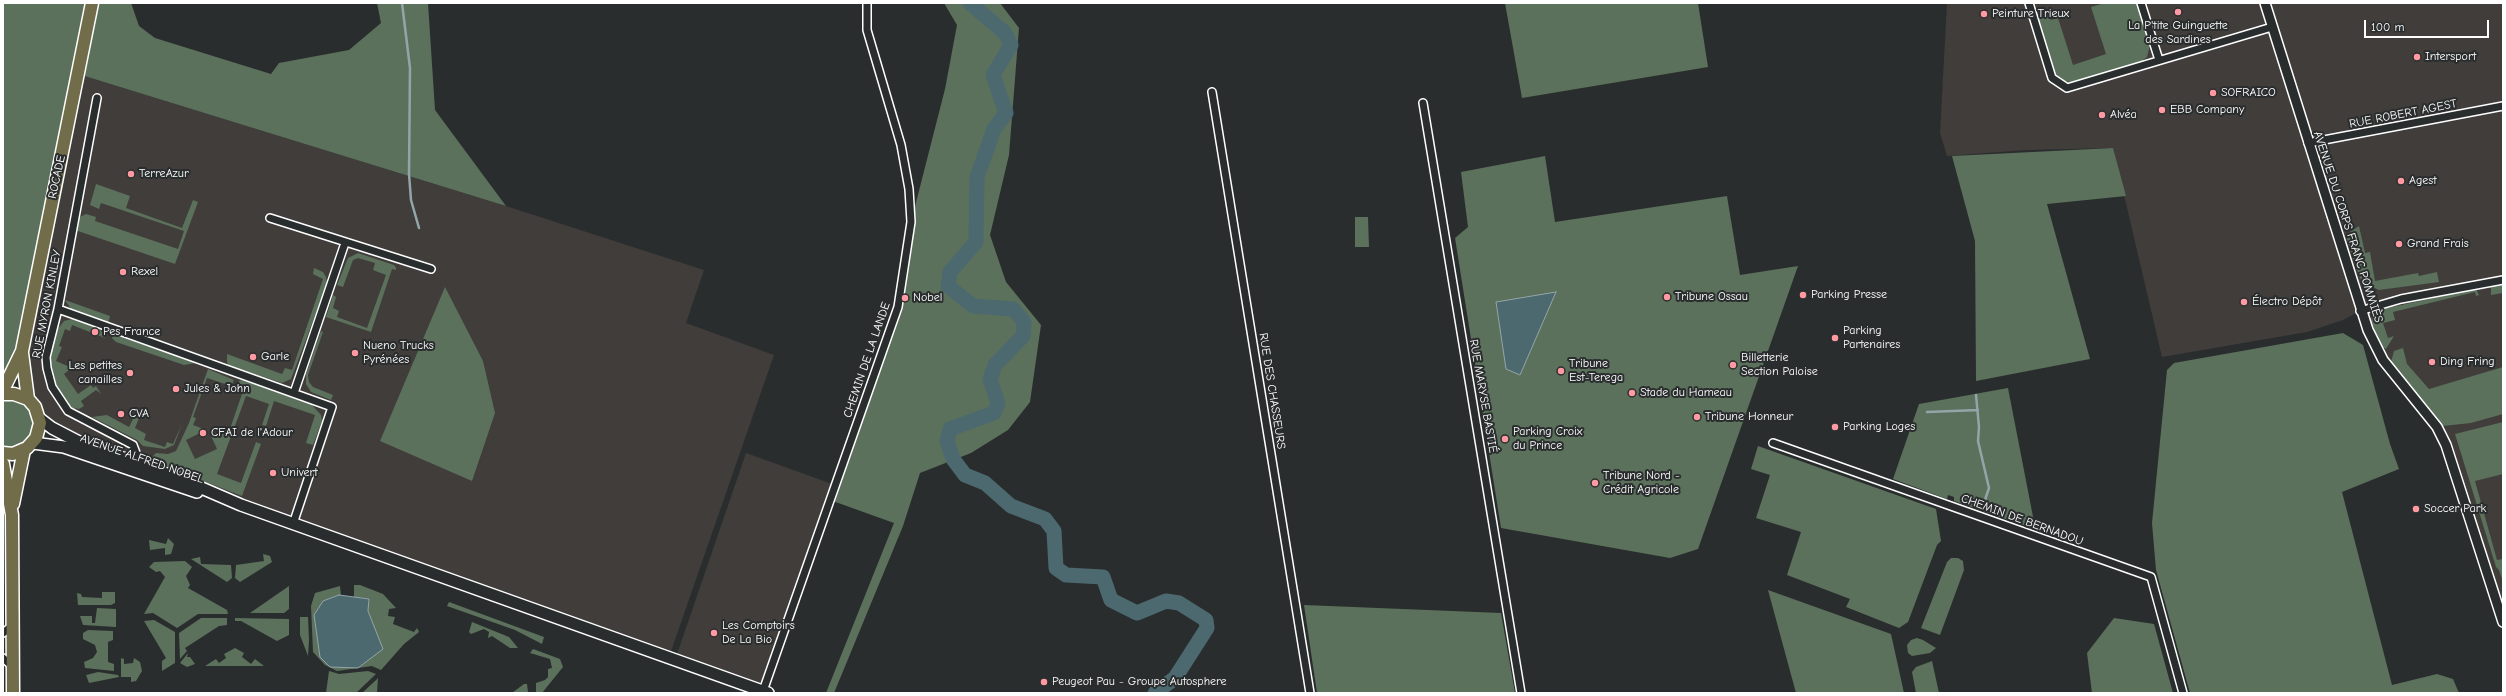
<!DOCTYPE html>
<meta charset="utf-8">
<style>
body{margin:0}
#map{position:relative;width:2506px;height:696px;overflow:hidden;background:#2a2d2e;font-family:"Comic Neue",sans-serif}
canvas{display:block}
.frame{position:absolute;inset:0;border:4px solid #fff;pointer-events:none}
.scale{position:absolute;left:2364px;top:20px;width:125px;height:18px;box-sizing:border-box;border:2px solid #fff;border-top:0;padding-left:5px;font-size:12px;line-height:14px;white-space:nowrap;color:#fff;-webkit-text-stroke:3px #2a2d2e;paint-order:stroke}
</style>
<div id="map">
<canvas width="2506" height="696"></canvas>
<div class="frame"></div>
<div class="scale">100 m</div>
</div>
<script>
const g = document.querySelector('canvas').getContext('2d');
g.lineJoin = 'round';
function paint(path, color) { g.fillStyle = color; g.fill(path, 'evenodd'); }
const shape = rows => new Path2D(rows.map(r => 'M' + r).join(''));
function strokePath(path, color, width, dash) { g.strokeStyle = color; g.lineWidth = width; g.lineCap = dash ? 'butt' : 'round'; g.setLineDash(dash || []); g.stroke(path); }
function label(font, color, halo, rows, align = 'center') {
  g.font = font + ' "Comic Neue",sans-serif'; g.lineWidth = 4; g.setLineDash([]); g.textBaseline = 'middle'; g.strokeStyle = halo; g.fillStyle = color; for (const [text, x, y, turn = 0] of rows) {
    g.save(); g.translate(x, y); g.rotate((+turn || 0) * Math.PI / 180); g.textAlign = isNaN(turn) ? turn : align; if (halo) g.strokeText(text, 0, 0); g.fillText(text, 0, 0); g.restore();
  }
}
paint(shape([
 [1947,3,2503,3,2503,622,2446,445,2383,360,2360,311,2343,320,2307,332,2162,357,2113,148,2027,150,1947,156,1940,133],
 [78,74,506,206,704,270,686,323,774,355,669,657,79,442,39,418,23,373],
 [746,453,835,485,763,691,675,660]
]), '#403d3b');
paint(shape([
 [3,3,131,3,139,26,155,38,271,74,279,63,349,50,381,23,377,3,428,3,435,110,506,206,78,74,22,351,3,390],
 [944,3,1000,3,1019,28,1009,155,990,235,1006,282,1041,325,1030,402,1008,430,971,453,920,473,903,526,834,693,826,693,894,523,830,500,898,307,911,222,945,89,957,25],
 [1505,3,1698,3,1708,67,1522,98],
 [2105,3,2137,3,2150,45,2147,57,2139,63,2073,83,2059,79,2055,74,2038,18,2048,13,2051,20,2058,18,2073,65,2106,54,2091,7],
 [2113,148,2126,196,2047,204,2090,359,1976,381,1975,241,1952,156],
 [1545,156,1555,222,1727,196,1740,275,1798,266,1698,549,1670,558,1501,528,1455,238,1468,227,1461,172],
 [96,184,130,196,126,208,182,228,193,200,198,202,175,264,75,230,78,218,86,214,96,217,95,221,178,249,184,231,101,203,99,209,90,205],
 [1355,217,1368,217,1369,247,1355,247],
 [2359,226,2365,253,2370,252,2375,281,2418,273,2419,276,2437,272,2439,282,2379,290,2366,284,2360,278,2347,239,2350,232],
 [358,253,394,265,396,268,396,270,392,269,371,332,326,317,333,295,336,297,333,308,339,311,337,317,367,328,386,275,373,270,375,263,358,258,353,260,343,287,337,285,348,258],
 [314,268,323,272,326,277,327,284,291,379,282,383,230,366,227,363,227,354,282,374,285,368,292,370,323,279,313,274],
 [2503,284,2503,293,2491,295,2491,287],
 [445,287,483,361,495,413,472,481,380,441],
 [2476,289,2479,295,2476,296,2475,292,2393,312,2395,320,2383,323,2388,338,2394,336,2386,349,2380,345,2371,321,2372,316,2378,310],
 [65,300,110,316,108,324,78,313,71,309],
 [72,319,100,329,105,338,72,325,70,331,65,329,59,346,62,347,56,361,72,368,64,374,78,394,91,385,93,388,96,386,101,394,96,390,81,401,84,406,79,409,69,407,56,388,49,359,57,330,64,321],
 [321,331,323,332,308,375,309,382,313,387,333,395,331,400,311,392,306,384,306,374],
 [2343,333,2363,345,2390,444,2399,469,2342,492,2392,685,2437,674,2453,679,2459,693,2190,693,2156,570,2152,523,2167,370,2174,363],
 [113,334,196,363,184,365,116,342,112,338],
 [2403,348,2407,364,2429,389,2503,367,2503,414,2471,423,2443,426,2391,362,2394,351],
 [208,369,234,380,231,386,207,378,193,417,196,418,193,425,206,430,186,440,195,459,217,449,211,436,212,432,220,435,223,427,230,429,243,391,236,388,239,381,242,380,312,405,321,415,322,421,313,445,306,443,315,415,274,401,266,426,262,425,269,404,246,396,217,474,241,483,256,442,261,444,242,496,165,466,166,462,152,457,156,453,168,454,176,451,189,423],
 [2008,388,2035,527,2032,528,1954,501,1954,497,1948,495,1947,499,1893,479,1919,404],
 [9,398,24,403,31,410,34,420,32,435,20,446,10,448,3,447,3,399],
 [133,408,148,410,147,412,142,411,135,428,146,434,144,440,165,447,167,442,173,444,182,424,174,445,165,449,143,446,137,440,92,417,107,415,129,427,136,413,131,411],
 [2503,422,2503,474,2475,481,2497,560,2503,559,2503,582,2499,570,2496,567,2455,434],
 [1758,446,1936,509,1941,541,1937,545,1908,622,1899,628,1846,607,1850,599,1787,575,1801,532,1756,518,1770,475,1751,469],
 [168,538,174,544,171,554,165,555,165,548,150,550,149,540,166,544],
 [263,554,270,556,272,562,240,582,235,578,236,565,264,561],
 [200,557,201,564,231,565,232,578,227,582,191,559],
 [1951,558,1958,558,1963,561,1964,570,1940,635,1921,628,1947,562],
 [185,561,192,567,186,576,190,585,188,588,227,610,228,614,198,614,177,628,153,613,144,614,165,577,160,571,156,572,149,567,154,562],
 [354,585,360,585,383,594,396,608,389,609,388,616,395,617,393,624,414,632,417,628,419,632,404,644,381,670,372,666,337,671,325,665,313,652,311,606,315,593,340,586,341,596,339,595,382,649,368,611,369,599,354,597],
 [289,586,289,609,284,613,250,613],
 [1768,590,1891,634,1904,693,1796,693],
 [102,592,115,592,115,603,111,605,78,605,77,593,81,594,82,597,102,598],
 [449,602,544,637,542,644,515,630,447,606],
 [1304,605,1501,613,1515,693,1317,693],
 [97,608,116,609,116,627,83,625,80,616,92,616,92,623,95,623],
 [308,617,309,640,308,656,300,635,300,617],
 [201,618,227,618,227,625,219,626,185,648,187,651,180,659,179,633],
 [235,618,289,619,289,635,277,641,241,621,235,621],
 [2114,618,2154,624,2173,693,2092,693,2087,653],
 [154,620,175,632,175,663,162,671,162,661,166,658,144,621],
 [472,622,509,637,518,648,510,648,492,636,488,638,489,632,484,629,471,634,469,632],
 [88,630,113,631,113,640,108,642,108,662,114,664,114,671,85,668,84,662,93,658,97,652,95,645,83,639,83,633],
 [1917,638,1923,640,1936,648,1930,653,1912,656,1908,653,1907,645,1911,640],
 [235,648,244,653,242,657,251,664,255,659,264,666,205,666,216,659,219,663,226,658,224,654],
 [533,649,560,659,563,667,542,693,512,693,524,684,527,684,528,692,536,692,536,683,545,680,548,677,548,669,552,668,550,659,530,653],
 [188,653,187,657,190,657,195,664,187,667,180,663],
 [121,658,124,659,124,664,133,663,134,658,140,662,142,671,136,681,131,682,131,677,121,677],
 [1932,661,1939,693,1916,693,1912,672,1916,667],
 [329,671,339,674,368,671,376,674,356,693,326,693],
 [98,672,118,675,119,677,89,683,86,675],
 [378,678,377,693,362,693,375,681]
]), '#5b715c');
const water = shape([
 [1556,292,1520,375,1506,369,1496,302,1556,292],
 [339,595,369,599,368,611,383,649,358,668,330,667,320,657,314,615,323,601,339,595]
]);
paint(water, '#4c696f');
strokePath(water, '#94a5a9', 1);
strokePath(shape([
 [402,3,410,68,409,174,411,200,419,228],
 [1976,395,1979,427,1978,441,1989,488,1983,506],
 [1927,412,1978,410]
]), '#94a5a9', 2.5);
strokePath(shape([
 [970,3,1005,33,1011,45,993,75,1006,113,994,129,977,177,976,242,950,272,948,286,973,306,1013,309,1024,322,1023,336,995,365,990,379,998,403,994,413,950,429,947,441,953,459,965,475,985,483,1011,506,1045,519,1054,531,1056,568,1066,575,1103,577,1111,600,1137,613,1166,601,1179,603,1206,620,1207,628,1175,678,1155,693]
]), '#4c696f', 15);
const minor = shape([
 [2029,3,2052,78,2067,88,2272,27],
 [2141,3,2159,60],
 [1212,92,1310,693],
 [97,98,58,309,46,357,47,368,52,387,68,411,133,445,136,453,132,465],
 [1423,103,1521,693],
 [2308,143,2503,106],
 [270,218,431,269],
 [58,309,332,407,293,524],
 [2360,311,2401,299,2503,280],
 [294,393,345,243],
 [1773,443,2151,577,2183,693],
 [3,633,12,626],
 [3,658,13,667],
 [763,691,898,307,911,222,909,189,901,145,867,30,867,3]
]);
const tertiary = shape([
 [2265,3,2368,330,2383,360,2437,427,2446,445,2503,622]
]);
const secondary = shape([
 [39,418,52,428,79,442,183,480,241,505,768,693],
 [33,443,64,447,197,492]
]);
const primary = shape([
 [22,353,28,399],
 [3,390,22,351,92,3],
 [3,394,14,394,28,399,35,407,40,423,36,438,27,448,13,454,3,453],
 [3,464,12,515,13,693],
 [13,504,24,450]
]);
strokePath(minor, '#fff', 10);
strokePath(tertiary, '#fff', 12);
strokePath(secondary, '#fff', 14);
strokePath(primary, '#fff', 15);
strokePath(minor, '#2a2d2e', 7);
strokePath(tertiary, '#2a2d2e', 9);
strokePath(secondary, '#2a2d2e', 11);
strokePath(primary, '#716d4b', 12);
for (const [x, y, r, color] of [
 [2178,12,4,"#ff9aa2"],
 [1984,14,4,"#ff9aa2"],
 [2417,57,4,"#ff9aa2"],
 [2213,93,4,"#ff9aa2"],
 [2162,110,4,"#ff9aa2"],
 [2102,115,4,"#ff9aa2"],
 [131,174,4,"#ff9aa2"],
 [2401,181,4,"#ff9aa2"],
 [2399,244,4,"#ff9aa2"],
 [123,272,4,"#ff9aa2"],
 [1803,295,4,"#ff9aa2"],
 [1667,297,4,"#ff9aa2"],
 [905,298,4,"#ff9aa2"],
 [2244,302,4,"#ff9aa2"],
 [95,332,4,"#ff9aa2"],
 [1835,338,4,"#ff9aa2"],
 [355,353,4,"#ff9aa2"],
 [253,357,4,"#ff9aa2"],
 [2432,362,4,"#ff9aa2"],
 [1733,365,4,"#ff9aa2"],
 [1561,371,4,"#ff9aa2"],
 [130,373,4,"#ff9aa2"],
 [176,389,4,"#ff9aa2"],
 [1632,393,4,"#ff9aa2"],
 [121,414,4,"#ff9aa2"],
 [1697,417,4,"#ff9aa2"],
 [1835,427,4,"#ff9aa2"],
 [203,433,4,"#ff9aa2"],
 [1505,439,4,"#ff9aa2"],
 [273,473,4,"#ff9aa2"],
 [1595,483,4,"#ff9aa2"],
 [2416,509,4,"#ff9aa2"],
 [714,633,4,"#ff9aa2"],
 [1044,682,4,"#ff9aa2"]
]) { const dot = new Path2D(); dot.arc(x, y, r, 0, 2 * Math.PI); g.fillStyle = color; g.fill(dot); strokePath(dot, '#2a2d2e', 1.5); }
label('12px', '#fff', '#2a2d2e', [
 ["Peinture Trieux",1992,14],
 ["La P'tite Guinguette",2178,26,"center"],
 ["des Sardines",2178,40,"center"],
 ["Intersport",2425,57],
 ["SOFRAICO",2221,93],
 ["EBB Company",2170,110],
 ["Alvéa",2110,115],
 ["TerreAzur",139,174],
 ["Agest",2409,181],
 ["Grand Frais",2407,244],
 ["Rexel",131,272],
 ["Parking Presse",1811,295],
 ["Tribune Ossau",1675,297],
 ["Nobel",913,298],
 ["Électro Dépôt",2252,302],
 ["Parking",1843,331],
 ["Partenaires",1843,345],
 ["Pes France",103,332],
 ["Nueno Trucks",363,346],
 ["Pyrénées",363,360],
 ["Garle",261,357],
 ["Billetterie",1741,358],
 ["Section Paloise",1741,372],
 ["Ding Fring",2440,362],
 ["Tribune",1569,364],
 ["Est-Terega",1569,378],
 ["Les petites",122,366,"right"],
 ["canailles",122,380,"right"],
 ["Jules & John",184,389],
 ["Stade du Hameau",1640,393],
 ["CVA",129,414],
 ["Tribune Honneur",1705,417],
 ["Parking Loges",1843,427],
 ["Parking Croix",1513,432],
 ["du Prince",1513,446],
 ["CFAI de l'Adour",211,433],
 ["Univert",281,473],
 ["Tribune Nord -",1603,476],
 ["Crédit Agricole",1603,490],
 ["Soccer Park",2424,509],
 ["Les Comptoirs",722,626],
 ["De La Bio",722,640],
 ["Peugeot Pau - Groupe Autosphere",1052,682]
], 'left');
label('12px', '#fff', '#2a2d2e', [
 ["RUE ROBERT AGEST",2403,114,-11],
 ["ROCADE",57,177,-78],
 ["AVENUE DU CORPS FRANC POMMIÈS",2348,227,72],
 ["RUE MYRON KINLEY",47,304,-79],
 ["CHEMIN DE LA LANDE",867,360,-71],
 ["RUE DES CHASSEURS",1272,391,81],
 ["RUE MARYSE BASTIÉ",1483,396,80],
 ["AVENUE ALFRED NOBEL",142,459,19],
 ["CHEMIN DE BERNADOU",2022,520,20]
]);
</script>
